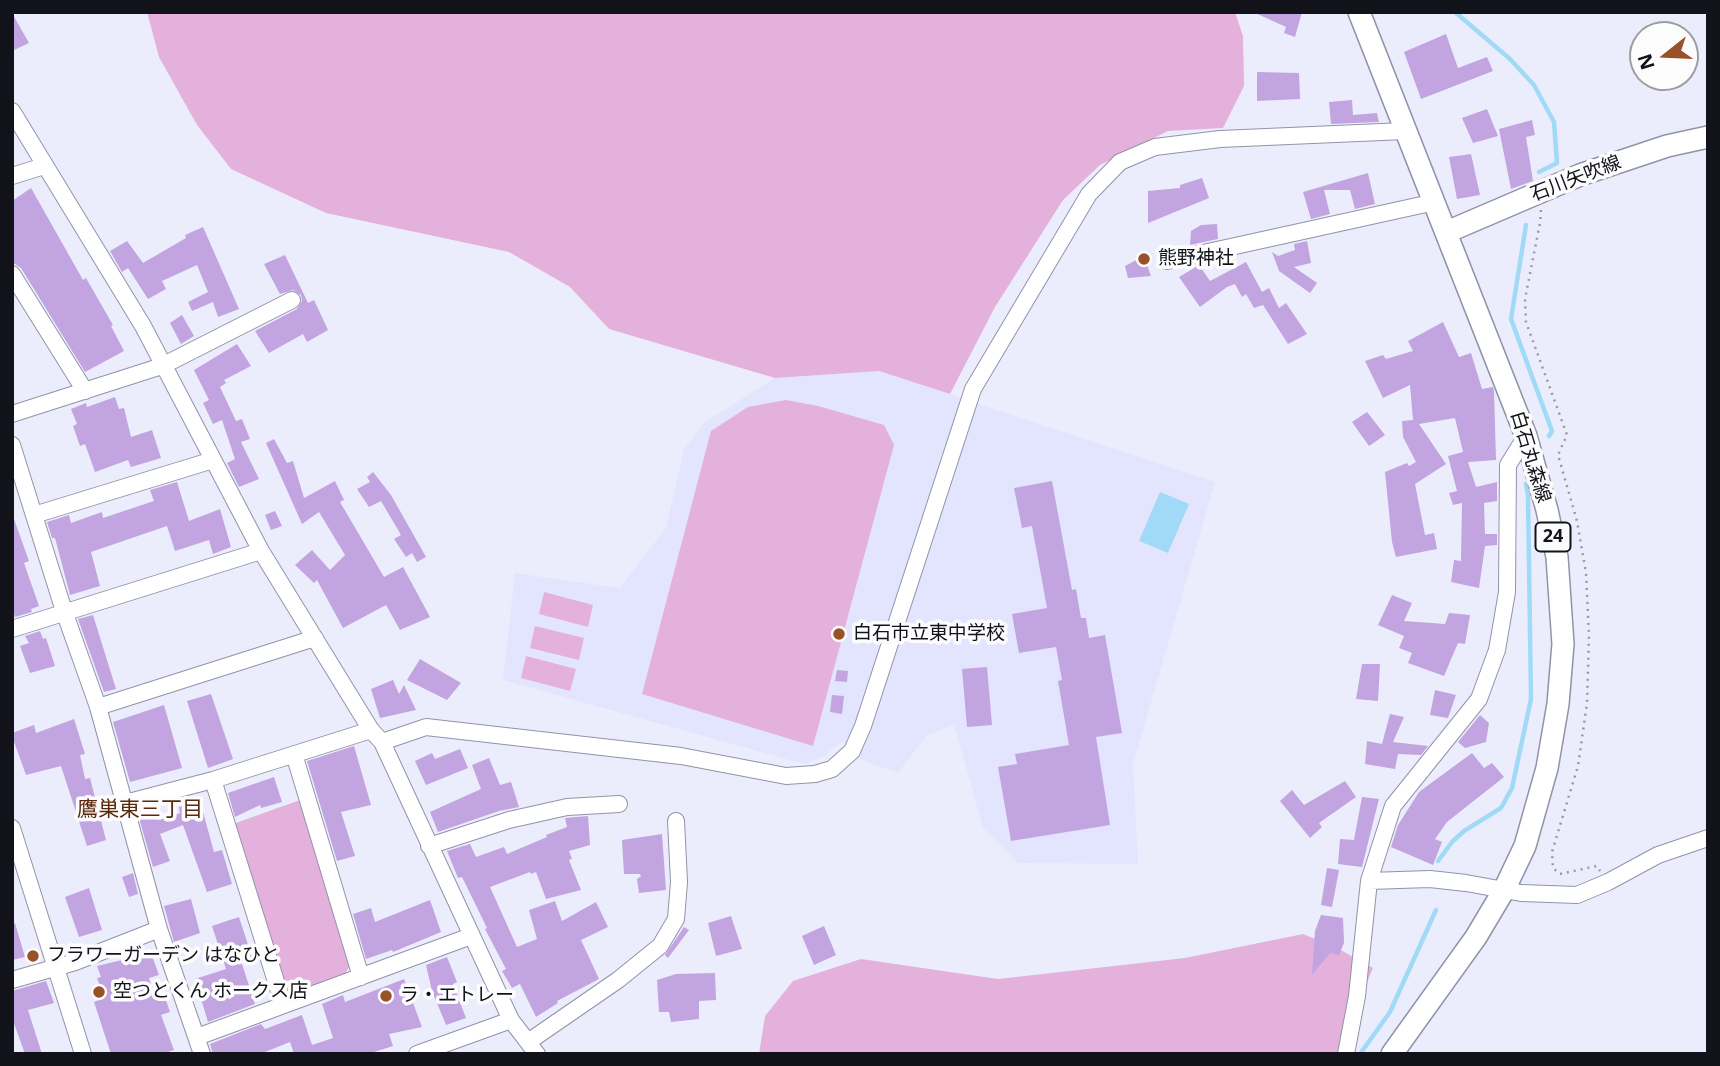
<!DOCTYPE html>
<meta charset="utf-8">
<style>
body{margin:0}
#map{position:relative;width:1720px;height:1066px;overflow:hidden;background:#ecedfc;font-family:"Noto Sans",sans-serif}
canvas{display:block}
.frame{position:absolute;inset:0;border:14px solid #11121a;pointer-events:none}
.north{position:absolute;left:1629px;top:21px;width:70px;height:70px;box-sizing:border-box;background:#fcfcfc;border:2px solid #9e9ea2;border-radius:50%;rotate:252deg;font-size:19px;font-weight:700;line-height:28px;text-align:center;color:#11121a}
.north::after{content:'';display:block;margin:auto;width:24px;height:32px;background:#985129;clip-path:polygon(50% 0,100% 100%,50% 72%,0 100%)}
</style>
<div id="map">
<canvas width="1720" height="1066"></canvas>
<div class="frame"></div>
<div class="north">N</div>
</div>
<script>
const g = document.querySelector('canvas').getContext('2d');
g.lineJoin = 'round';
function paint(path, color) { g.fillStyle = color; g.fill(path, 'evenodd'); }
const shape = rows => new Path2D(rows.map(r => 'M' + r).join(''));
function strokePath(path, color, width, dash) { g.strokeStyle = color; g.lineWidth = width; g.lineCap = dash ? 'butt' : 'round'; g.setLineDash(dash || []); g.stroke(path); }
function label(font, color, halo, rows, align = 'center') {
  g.font = font + ' "Noto Sans","Noto Sans JP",sans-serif'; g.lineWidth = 7; g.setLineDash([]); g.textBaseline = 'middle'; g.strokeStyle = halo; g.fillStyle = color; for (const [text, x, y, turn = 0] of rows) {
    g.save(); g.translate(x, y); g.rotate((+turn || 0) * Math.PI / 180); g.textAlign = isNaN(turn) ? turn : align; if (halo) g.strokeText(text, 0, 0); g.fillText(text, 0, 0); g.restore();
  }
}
paint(shape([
 [879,371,1215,482,1133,765,1138,864,1018,863,983,828,954,725,927,735,898,773,861,760,842,741,823,757,804,764,503,680,515,573,620,588,666,528,684,449,705,422,775,378]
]), '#e3e5fe');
paint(shape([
 [147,12,1235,12,1243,36,1244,86,1223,128,1168,131,1100,165,1063,200,995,307,950,394,879,371,775,378,609,329,570,287,509,252,326,213,231,169,197,125,159,57],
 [786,400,818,406,884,425,894,445,813,746,642,694,711,431,748,407],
 [544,592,593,605,588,627,539,614],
 [535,626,584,638,579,660,530,648],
 [526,656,576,669,570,691,521,678],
 [300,800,351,964,345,974,296,994,283,986,233,824],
 [1303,934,1337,948,1373,968,1337,1054,759,1054,765,1016,793,981,861,959,998,979,1185,958]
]), '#e4b1dc');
paint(shape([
 [1160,492,1189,504,1168,553,1139,541]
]), '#a0daf7');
strokePath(shape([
 [1455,12,1510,59,1534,85,1554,122,1557,163,1539,172],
 [1526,225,1511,319,1552,431,1549,436],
 [1438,861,1452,842,1464,831,1501,808,1512,788,1531,699,1528,495,1526,484],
 [1360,1054,1390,1012,1436,910]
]), '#a0daf7', 4.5);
paint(shape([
 [1253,12,1302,12,1295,37,1284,33,1286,27],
 [12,13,29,43,12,51],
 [1446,34,1458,68,1487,57,1493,71,1421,99,1404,52],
 [1257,72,1299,73,1300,99,1257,101],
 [1352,100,1353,115,1377,113,1379,122,1331,124,1329,102],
 [1487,109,1498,136,1473,143,1462,118],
 [1532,120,1535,135,1526,137,1533,181,1511,189,1499,129],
 [1471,154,1480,195,1457,199,1449,157],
 [1368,173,1375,204,1355,209,1350,190,1324,190,1330,214,1311,219,1303,192],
 [1202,178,1209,198,1148,223,1148,191,1180,188,1180,185],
 [31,188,83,280,86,278,113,325,111,326,124,351,85,372,21,268,12,262,12,201],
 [1217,224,1218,239,1190,245,1191,231,1201,225],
 [203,227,239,309,218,317,213,302,192,311,188,302,208,292,197,265,162,281,166,289,148,299,128,268,122,272,110,251,127,241,143,263,186,238,185,235],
 [1307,241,1311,263,1294,267,1317,283,1310,293,1279,271,1272,252,1278,256,1295,250,1294,244],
 [285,255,308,303,314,300,328,330,307,342,303,334,269,353,255,331,297,309,302,301,301,295,293,290,280,294,264,264],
 [1144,256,1151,276,1128,278,1125,266],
 [1246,262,1262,292,1269,288,1279,308,1286,303,1307,334,1288,344,1263,305,1254,308,1246,294,1242,297,1235,284,1227,287,1200,307,1179,277,1199,265,1210,281],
 [182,315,194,336,181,344,170,323],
 [1443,322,1459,357,1471,353,1482,389,1493,387,1494,391,1496,460,1468,462,1476,487,1497,482,1497,501,1484,503,1485,534,1497,534,1497,545,1485,546,1479,588,1451,582,1454,560,1461,561,1462,503,1453,505,1449,493,1457,491,1448,456,1463,452,1455,418,1419,424,1446,464,1415,484,1425,535,1434,533,1437,549,1396,557,1392,542,1385,472,1407,463,1409,466,1416,462,1403,437,1402,421,1413,420,1410,385,1383,398,1365,361,1383,355,1386,359,1413,351,1408,341],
 [237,344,251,366,224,380,226,383,220,387,236,421,242,419,250,439,241,442,259,479,239,487,227,463,235,459,222,420,213,424,203,403,209,400,194,370],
 [115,397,119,409,124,408,131,437,152,430,161,458,131,467,128,460,95,472,85,444,80,446,73,426,77,424,71,409,86,403,87,407],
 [1367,412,1385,435,1369,446,1352,422],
 [274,439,287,463,293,461,304,498,335,481,344,500,340,502,384,577,403,567,430,617,400,630,386,605,343,628,317,580,314,583,295,565,312,550,330,570,345,555,319,512,302,524,266,443],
 [373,472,391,495,426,557,417,562,412,553,406,557,394,539,401,535,381,501,369,507,357,489,370,482,367,477],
 [1052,481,1072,590,1076,589,1081,618,1086,618,1089,638,1105,635,1122,733,1096,737,1110,825,1011,841,998,767,1017,764,1015,754,1069,745,1058,681,1062,680,1056,647,1019,653,1012,614,1047,608,1032,526,1022,528,1014,488],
 [177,482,189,521,220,509,231,547,213,554,209,540,175,551,167,526,91,552,100,586,70,595,55,538,52,538,47,522,69,515,71,523,102,512,103,518,154,501,150,490],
 [275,511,282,526,271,530,265,515],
 [12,519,14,519,29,561,24,563,39,606,31,609,32,612,15,617,12,609],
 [1392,595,1412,603,1404,621,1445,624,1449,613,1470,615,1465,644,1458,643,1444,676,1408,663,1412,653,1399,648,1404,636,1378,625],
 [93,615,116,689,104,692,78,619],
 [40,631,43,639,46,638,55,666,30,673,20,646,29,643,25,636],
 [420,659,461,683,447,700,407,680],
 [1362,664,1380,664,1378,701,1356,699],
 [987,667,992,725,967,727,962,669],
 [837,670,848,671,847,682,835,681],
 [393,680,399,694,404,685,416,710,380,718,371,689],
 [1435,690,1456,695,1448,718,1430,715],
 [211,694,233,759,208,768,187,701],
 [832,695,844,696,842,714,830,712],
 [164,705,182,768,130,782,113,722],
 [1390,714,1404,717,1393,742,1428,746,1421,755,1398,754,1395,769,1365,764,1367,741,1382,744],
 [1480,715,1489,723,1486,742,1465,748,1458,742],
 [74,719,85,754,80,755,85,779,90,778,106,840,87,846,61,766,26,775,12,736,12,733,34,725,36,733],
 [354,746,371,805,341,812,355,856,337,861,307,761],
 [460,749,468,768,426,785,415,761,432,753,435,759],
 [1472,753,1484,768,1492,763,1504,777,1447,822,1435,839,1442,842,1433,865,1391,847,1398,825,1419,792],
 [489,758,500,785,511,782,519,807,499,811,438,832,430,812,481,789,472,765],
 [274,777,282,802,261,808,260,805,235,817,228,793],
 [1345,781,1356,797,1319,823,1322,827,1310,838,1280,801,1292,790,1304,805],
 [1362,797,1379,799,1362,867,1338,864,1340,839,1354,840],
 [200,801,214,852,222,850,232,884,207,892,183,825,160,834,170,861,153,867,137,811,154,806,159,820,180,813,179,807],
 [588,816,590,845,569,851,572,859,569,860,581,890,546,899,536,872,531,874,530,872,490,887,517,947,537,939,529,910,555,901,562,921,596,902,608,927,581,940,599,979,557,1001,558,1003,536,1017,520,984,512,988,502,971,506,969,485,929,487,928,462,877,458,878,447,851,470,844,476,857,504,847,507,854,547,837,546,835,567,827,565,818],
 [662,834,666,890,639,893,637,879,641,876,640,874,624,874,622,840],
 [1327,868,1339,870,1332,907,1321,905],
 [133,873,138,894,129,897,122,877],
 [89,888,102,930,79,937,65,897],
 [191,899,200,933,174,942,164,906],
 [430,900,441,932,393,952,392,950,366,959,353,914,371,908,375,922],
 [1321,915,1343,918,1344,943,1339,955,1330,953,1312,975,1315,931],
 [731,916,742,949,716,956,708,923],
 [239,917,252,957,241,961,255,1004,208,1022,195,979,226,969,212,926],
 [15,923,25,957,12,960,12,924],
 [824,926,836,955,814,965,802,936],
 [684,927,689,930,668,958,665,955],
 [151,953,159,975,149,978,155,999,165,997,170,1012,161,1015,174,1050,162,1054,111,1054,94,1002,104,998,97,978,101,977,97,966,122,960,123,962],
 [447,957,457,982,453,984,466,1018,446,1025,432,991,426,965],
 [715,973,716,1000,699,1001,699,1019,671,1022,669,1012,659,1012,657,980,676,974],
 [404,979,422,1027,389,1034,393,1046,368,1054,294,1054,290,1042,260,1054,213,1054,210,1044,261,1024,265,1029,302,1015,312,1045,333,1038,322,1004,343,995,345,1002],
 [46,981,54,1003,28,1010,42,1054,25,1054,12,1018,12,991]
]), '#c1a4e0');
const minor = shape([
 [12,111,143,326,261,551,371,730,382,742,511,1020,537,1054],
 [12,176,44,166],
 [1167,261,1435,202],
 [12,274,85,391],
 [12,414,162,366,292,300],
 [12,445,64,611,98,707,159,929,202,1054],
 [34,515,213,460],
 [12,629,261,551],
 [98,707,315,638],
 [382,742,426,727,681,756,786,776,815,774,832,769,852,751,863,726,973,389,1089,194,1120,162,1155,147,1220,139,1405,131],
 [294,754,361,977],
 [213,780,283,1004],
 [125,803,213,780,371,730],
 [12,828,83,1054],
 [429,846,509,820,567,807,619,804],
 [1369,881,1430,879,1466,883,1521,893,1577,895,1608,882,1658,855,1708,838],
 [12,980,75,962,159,929],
 [197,1037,471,936],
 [528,1042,618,980,660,946,676,919,679,882,676,821],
 [417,1054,511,1020],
 [1346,1054,1357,996,1369,881,1393,806,1479,699,1497,650,1507,592,1508,465,1526,436]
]);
const major = shape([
 [1359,12,1526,436,1547,510,1557,557,1563,644,1558,704,1547,768,1525,846,1504,890,1476,937,1392,1054],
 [1447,232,1580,175,1667,146,1708,137]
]);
strokePath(minor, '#9193a9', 18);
strokePath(major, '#9193a9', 24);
strokePath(shape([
 [1541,210,1540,223,1525,299,1526,322,1567,435,1558,455,1577,521,1586,573,1589,636,1587,703,1578,766,1552,852,1553,868,1560,874,1597,866,1600,871]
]), '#9899a5', 2.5, [2, 5]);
strokePath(minor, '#fff', 16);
strokePath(major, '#fff', 21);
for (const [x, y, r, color] of [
 [1144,259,7,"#985129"],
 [839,634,7,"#985129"],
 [33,956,7,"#985129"],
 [99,992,7,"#985129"],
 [386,996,7,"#985129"]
]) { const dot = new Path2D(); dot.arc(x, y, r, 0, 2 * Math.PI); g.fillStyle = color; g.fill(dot); strokePath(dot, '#fcfcfc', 2.5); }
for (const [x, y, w] of [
 [1553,537,35]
]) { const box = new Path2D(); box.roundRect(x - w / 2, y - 14.5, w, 29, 5); g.fillStyle = '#fcfcfc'; g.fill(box); strokePath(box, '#11121a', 2); }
label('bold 18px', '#11121a', null, [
 ["24",1553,537]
]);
label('19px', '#11121a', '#fcfcfc', [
 ["石川矢吹線",1576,179,-21],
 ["白石丸森線",1530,457,73]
]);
label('19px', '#11121a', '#fcfcfc', [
 ["熊野神社",1158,259],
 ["白石市立東中学校",853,634],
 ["フラワーガーデン はなひと",47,956],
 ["空つとくん ホークス店",113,992],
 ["ラ・エトレー",400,996]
], 'left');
label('21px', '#59290d', '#fcfcfc', [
 ["鷹巣東三丁目",140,810]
]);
</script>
